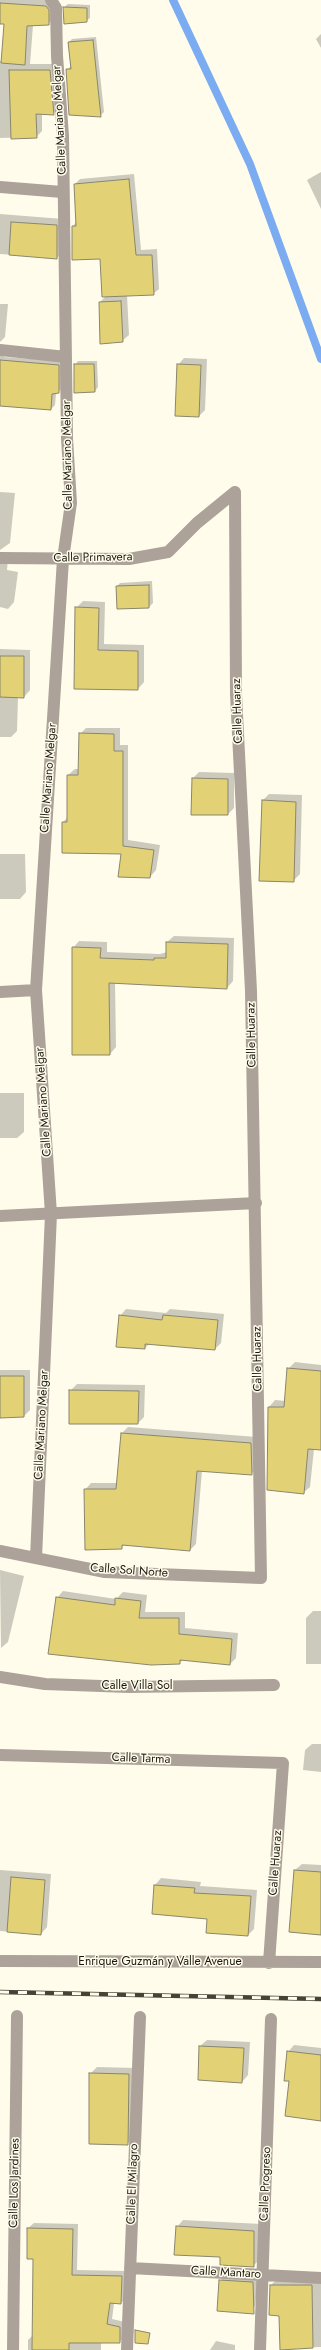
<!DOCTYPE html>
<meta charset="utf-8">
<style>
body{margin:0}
canvas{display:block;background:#fffceb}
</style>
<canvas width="321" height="2350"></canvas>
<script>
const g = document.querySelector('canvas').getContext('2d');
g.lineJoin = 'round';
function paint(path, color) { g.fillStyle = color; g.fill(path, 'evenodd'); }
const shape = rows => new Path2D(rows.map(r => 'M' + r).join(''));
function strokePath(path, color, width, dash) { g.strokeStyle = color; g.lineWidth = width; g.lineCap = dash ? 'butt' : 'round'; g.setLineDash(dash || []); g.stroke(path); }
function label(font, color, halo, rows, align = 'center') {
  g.font = font + ' Jost,sans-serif'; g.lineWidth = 3; g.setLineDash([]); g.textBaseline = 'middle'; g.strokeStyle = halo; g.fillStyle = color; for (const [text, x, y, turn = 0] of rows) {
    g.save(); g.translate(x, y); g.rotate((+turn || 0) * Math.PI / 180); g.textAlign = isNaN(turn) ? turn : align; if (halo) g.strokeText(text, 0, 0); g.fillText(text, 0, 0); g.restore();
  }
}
paint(shape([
 [0,0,52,0,55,18,48,24,33,25,30,64,56,64,60,107,53,114,42,113,42,131,36,137,0,138,0,61,2,61,5,23,0,23],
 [68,4,90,5,90,18,86,21,65,23,64,7],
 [321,34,321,48,316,39],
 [96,37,104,112,100,116,67,70,71,66,69,42,72,39],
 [321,172,321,209,307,180],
 [134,174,141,250,157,249,159,289,153,294,127,295,129,335,122,341,100,302,106,296,101,258,73,226,76,222,75,184,80,179],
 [0,214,63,219,63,251,57,258,0,254],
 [0,304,8,304,5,337,0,342],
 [0,352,4,353,4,357,62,361,63,388,56,393,55,405,51,409,0,406],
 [184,358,207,359,205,410,199,416,178,365],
 [78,361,97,361,98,387,95,391,75,365],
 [0,492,15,493,10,543,0,550],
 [0,554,8,559,7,570,18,572,14,602,8,609,0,607],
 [152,581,153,603,149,607,118,608,117,586,120,583],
 [83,601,105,602,104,644,144,645,144,682,138,689,75,688,76,608],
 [0,649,30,650,30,690,24,697,18,696,17,731,11,737,0,737],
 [86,728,120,728,120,745,128,745,128,840,160,845,156,870,150,877,122,853,63,822,68,817,68,775,75,769,79,769,80,734],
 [199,772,234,773,234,808,228,814,193,778],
 [269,794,302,795,300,874,293,881,263,800],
 [0,854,25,854,26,892,20,899,0,899],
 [174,936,234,938,233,981,227,988,115,982,116,1047,110,1054,73,948,79,941,107,942,107,952,160,954,167,952,167,942],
 [0,1093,24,1093,24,1132,17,1138,0,1138],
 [126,1309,166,1313,170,1309,224,1314,221,1343,215,1349,149,1344,145,1348,120,1316],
 [295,1362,321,1365,321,1449,314,1449,310,1487,303,1493,268,1489,269,1407,275,1400,286,1401,288,1369],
 [0,1370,30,1370,30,1410,24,1416,0,1417],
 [77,1384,145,1385,144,1417,138,1423,70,1391],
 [128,1427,257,1437,258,1468,251,1474,202,1470,196,1544,190,1550,125,1544,121,1548,85,1490,91,1483,118,1483,122,1433],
 [0,1570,24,1576,8,1642,1,1648],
 [63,1591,116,1599,123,1592,147,1595,145,1612,185,1612,185,1628,238,1633,236,1658,230,1664,183,1660,179,1663,57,1598],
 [313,1611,321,1611,321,1664,306,1664,306,1618],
 [312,1744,321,1744,321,1772,303,1770,305,1750],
 [302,1864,321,1865,321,1934,295,1870],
 [0,1870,51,1874,47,1927,41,1934,0,1931],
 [161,1878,201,1882,200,1886,257,1890,254,1929,248,1935,208,1918,153,1913,155,1885],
 [207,2040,250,2042,248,2075,242,2082,200,2046],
 [294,2045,321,2048,321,2120,291,2080,288,2052],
 [97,2067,135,2068,134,2137,127,2144,90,2074],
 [183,2220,261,2224,260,2259,253,2266,177,2227],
 [34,2223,78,2224,77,2270,127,2271,126,2298,121,2303,114,2303,112,2319,125,2322,125,2337,119,2342,101,2342,101,2350,28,2350,28,2340,34,2334,34,2258,28,2228],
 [226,2274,259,2276,255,2306,248,2312,220,2281],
 [321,2278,321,2347,281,2348,280,2315,271,2285,277,2279],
 [216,2341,235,2345,235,2350,210,2350]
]), '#0003');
strokePath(shape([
 [173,0,250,164,321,359]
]), '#7bacf2', 8);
const building = shape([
 [0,3,46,6,49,10,49,25,27,26,25,65,1,63,4,24,0,24,0,3],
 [63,7,87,8,87,22,64,24,63,7],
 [93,40,101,117,69,115,66,69,71,69,68,42,93,40],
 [9,70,50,70,54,115,36,114,37,138,11,139,9,70],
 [129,179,136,255,152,255,154,295,102,297,100,259,72,260,72,226,76,226,74,184,129,179],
 [11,222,57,225,57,259,9,255,11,222],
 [121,301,123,342,100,344,99,302,121,301],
 [0,360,59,365,59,393,52,394,51,410,0,406,0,360],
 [74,364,94,364,95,392,74,393,74,364],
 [177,364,201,365,199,417,175,416,177,364],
 [149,585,149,608,117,609,116,586,149,585],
 [75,607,99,608,98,650,138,651,138,690,74,689,75,607],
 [0,656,24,656,24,698,0,697,0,656],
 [79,733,114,734,114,751,123,751,123,846,154,850,150,878,118,877,121,854,62,853,62,822,67,822,67,775,78,775,79,733],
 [192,778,228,779,228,815,191,815,192,778],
 [262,800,296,802,294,882,259,881,262,800],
 [166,942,228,944,227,989,109,983,110,1055,72,1055,72,947,101,948,100,958,154,960,154,958,166,958,166,942],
 [119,1315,162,1320,163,1315,218,1320,215,1350,145,1344,145,1349,116,1347,119,1315],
 [287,1368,321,1371,321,1450,308,1449,304,1494,267,1490,268,1407,284,1407,287,1368],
 [0,1376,24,1376,24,1417,0,1418,0,1376],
 [69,1390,139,1391,138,1424,69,1424,69,1390],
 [121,1433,251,1443,252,1475,197,1471,190,1551,122,1545,122,1549,85,1550,84,1489,116,1489,121,1433],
 [56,1597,115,1605,115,1598,141,1601,139,1618,179,1618,179,1634,232,1639,230,1665,180,1660,180,1664,151,1665,48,1654,56,1597],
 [294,1870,321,1872,321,1935,289,1932,294,1870],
 [11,1877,45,1880,41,1935,7,1932,11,1877],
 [154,1885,195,1888,194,1893,251,1896,248,1936,206,1933,207,1919,152,1914,154,1885],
 [199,2046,244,2048,242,2083,198,2080,199,2046],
 [287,2051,321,2055,321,2121,285,2116,289,2081,284,2081,287,2051],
 [89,2073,129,2074,128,2145,89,2144,89,2073],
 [176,2226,254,2231,254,2267,220,2265,220,2257,174,2255,176,2226],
 [27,2228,73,2229,72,2275,122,2276,121,2304,110,2303,107,2324,120,2327,120,2343,69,2343,69,2350,32,2350,33,2259,27,2259,27,2228],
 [219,2280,253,2282,254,2314,217,2311,219,2280],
 [270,2285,312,2285,313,2348,280,2350,279,2316,269,2315,270,2285],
 [135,2330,150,2333,148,2344,135,2343,135,2330]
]);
paint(building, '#e3d275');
strokePath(building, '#8a866c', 1);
strokePath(shape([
 [0,187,62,192],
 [0,350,66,357],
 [0,558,129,559,168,552,197,523,235,492],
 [0,992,36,990],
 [0,1216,256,1203],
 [0,1551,105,1572,261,1578,251,991,236,694,235,492],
 [36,1558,51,1214,36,990,63,559,71,503,67,438,63,136,57,56,56,8,51,0],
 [0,1677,45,1684,129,1687,274,1685],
 [0,1755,283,1763,269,1963],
 [0,1961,321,1962],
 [130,2268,321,2278],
 [13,2350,17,2016],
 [127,2350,140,2017],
 [260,2350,271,2019]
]), '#aca299', 12);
const rail = shape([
 [0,1992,321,1999]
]);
strokePath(rail, '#454237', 4.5);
strokePath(rail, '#fffceb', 3, [9]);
label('12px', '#1b190f', '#fffceb', [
 ["Calle Mariano Melgar",60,120,-93],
 ["Calle Mariano Melgar",68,455,-91],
 ["Calle Primavera",93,558,-1],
 ["Calle Huaraz",238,711,-92],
 ["Calle Mariano Melgar",49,778,-86],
 ["Calle Huaraz",252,1035,-91],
 ["Calle Mariano Melgar",44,1102,-94],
 ["Calle Huaraz",258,1359,-91],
 ["Calle Mariano Melgar",42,1425,-87],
 ["Calle Sol Norte",129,1571,4],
 ["Calle Villa Sol",137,1686],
 ["Calle Tarma",141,1759,2],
 ["Calle Huaraz",276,1863,-86],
 ["Enrique Guzmán y Valle Avenue",160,1962],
 ["Calle Los Jardines",15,2183,-89],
 ["Calle El Milagro",133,2184,-88],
 ["Calle Progreso",266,2184,-88],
 ["Calle Mantaro",226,2273,3]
]);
</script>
